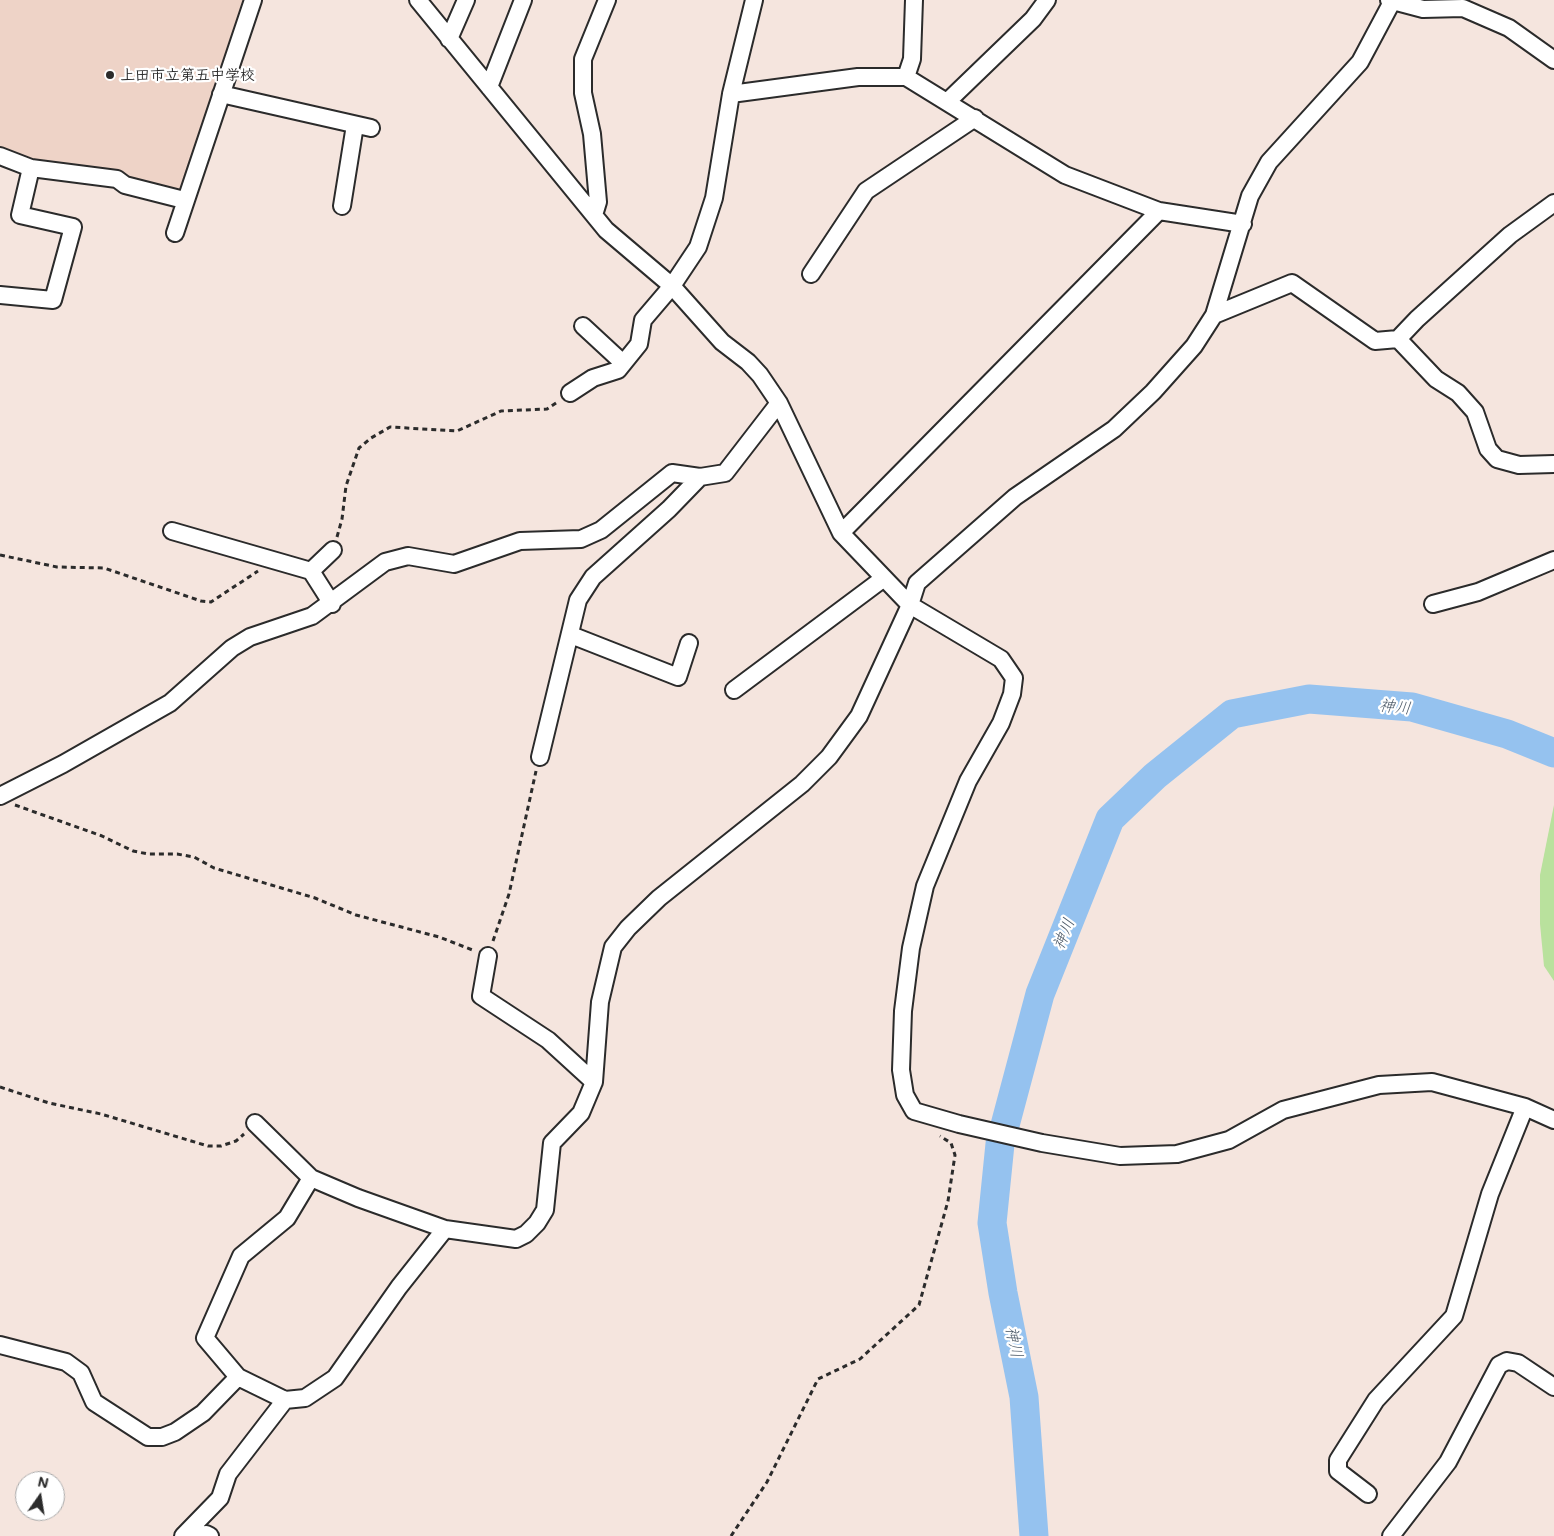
<!DOCTYPE html>
<meta charset="utf-8">
<style>
body{margin:0}
#map{position:relative;width:1554px;height:1536px;overflow:hidden;background:#f5e5de;font-family:Mali,sans-serif}
canvas{display:block}
.north{position:absolute;left:15px;top:1471px;width:50px;height:50px;box-sizing:border-box;background:#fff;border:1px solid #aaa;border-radius:50%;rotate:13deg;font-size:14px;font-weight:700;line-height:20px;text-align:center;color:#2b2b2b}
.north::after{content:'';display:block;margin:auto;width:18px;height:22px;background:#2b2b2b;clip-path:polygon(50% 0,100% 100%,50% 72%,0 100%)}
</style>
<div id="map">
<canvas width="1554" height="1536"></canvas>
<div class="north">N</div>
</div>
<script>
const g = document.querySelector('canvas').getContext('2d');
g.lineJoin = 'round';
function paint(path, color) { g.fillStyle = color; g.fill(path, 'evenodd'); }
const shape = rows => new Path2D(rows.map(r => 'M' + r).join(''));
function strokePath(path, color, width, dash) { g.strokeStyle = color; g.lineWidth = width; g.lineCap = dash ? 'butt' : 'round'; g.setLineDash(dash || []); g.stroke(path); }
function label(font, color, halo, rows, align = 'center') {
  g.font = font + ' Mali,"Klee One",sans-serif'; g.lineWidth = 4.5; g.setLineDash([]); g.textBaseline = 'middle'; g.strokeStyle = halo; g.fillStyle = color; for (const [text, x, y, turn = 0] of rows) {
    g.save(); g.translate(x, y); g.rotate((+turn || 0) * Math.PI / 180); g.textAlign = isNaN(turn) ? turn : align; if (halo) g.strokeText(text, 0, 0); g.fillText(text, 0, 0); g.restore();
  }
}
paint(shape([
 [0,0,245,0,181,192,138,182,126,175,19,159,0,150]
]), '#eed3c7');
paint(shape([
 [1554,805,1554,981,1544,966,1540,924,1540,875]
]), '#b9e19d');
strokePath(shape([
 [1034,1536,1024,1397,1003,1293,992,1223,1000,1144,1040,994,1110,819,1155,776,1232,714,1309,699,1412,707,1507,734,1554,753]
]), '#95c2ef', 29);
const minor = shape([
 [418,0,606,230,672,286,722,342,748,362,760,375,779,403,841,533,910,605,1001,659,1014,678,1012,694,1001,723,968,781,925,886,911,948,903,1011,901,1070,905,1095,914,1111,959,1124,1042,1143,1120,1156,1177,1154,1229,1140,1283,1110,1379,1085,1432,1082,1525,1107,1554,1120],
 [1389,0,1423,9,1463,8,1509,28,1554,60],
 [449,39,466,0],
 [906,77,912,59,914,0],
 [489,87,523,0],
 [221,94,371,128],
 [731,94,858,77,906,77,1065,175,1159,211,1243,224],
 [948,101,1033,19,1047,0],
 [0,156,31,168,117,179,125,185,184,200],
 [342,206,355,125],
 [594,215,598,202,592,134,583,93,583,59,607,0],
 [175,233,253,0],
 [811,274,866,191,975,118],
 [0,295,53,300,73,227,20,215,31,168],
 [1214,315,1292,283,1375,341,1398,339,1417,319,1510,235,1554,203],
 [583,326,623,363],
 [1398,339,1436,379,1458,393,1475,412,1488,449,1497,459,1519,465,1554,464],
 [570,393,593,378,618,370,639,344,643,320,672,286,698,247,714,198,731,94,754,0],
 [172,531,311,571],
 [841,533,1159,211],
 [332,604,311,571,333,550],
 [1433,604,1478,592,1554,560],
 [571,635,678,677,689,643],
 [734,690,884,578],
 [540,757,578,600,593,577,669,509,700,477],
 [0,796,63,764,170,703,232,648,250,637,312,616,385,562,408,556,454,564,520,541,581,539,601,530,672,473,700,477,725,473,779,403],
 [488,956,481,996,548,1040,594,1082],
 [255,1123,311,1178,358,1198,445,1229],
 [0,1345,66,1362,81,1373,94,1402,148,1437,162,1437,175,1432,203,1413,238,1377,285,1400,305,1398,335,1378,399,1287,445,1229,516,1239,526,1234,537,1223,545,1210,552,1143,581,1113,594,1082,600,1002,613,947,628,928,659,898,802,784,829,757,859,716,910,605,917,583,1015,497,1114,429,1153,392,1194,346,1214,315,1250,196,1269,162,1360,62,1393,0],
 [238,1377,205,1338,241,1256,287,1218,311,1178],
 [1368,1494,1338,1471,1338,1460,1376,1400,1454,1316,1490,1194,1525,1107],
 [183,1536,220,1498,228,1474,285,1400],
 [199,1536,206,1534,210,1536],
 [1391,1536,1448,1462,1499,1365,1507,1361,1518,1363,1554,1387]
]);
strokePath(minor, '#2b2b2b', 20);
strokePath(shape([
 [337,537,342,519,346,486,359,448,371,438,390,427,457,431,501,411,547,409,559,401],
 [0,555,57,567,104,568,201,601,211,602,258,571],
 [15,805,102,836,133,851,148,854,177,854,194,857,214,868,315,898,356,915,439,937,475,951],
 [493,941,509,894,536,771],
 [0,1087,49,1103,101,1114,208,1146,221,1146,236,1141,244,1134],
 [731,1536,767,1482,818,1379,860,1359,919,1305,948,1201,955,1155,951,1143,940,1136]
]), '#2b2b2b', 3, [5, 4]);
strokePath(minor, '#fff', 16);
for (const [x, y, r, color] of [
 [110,75,5,"#2b2b2b"]
]) { const dot = new Path2D(); dot.arc(x, y, r, 0, 2 * Math.PI); g.fillStyle = color; g.fill(dot); strokePath(dot, '#fff', 2); }
label('bold 15px', '#2b2b2b', '#fff', [
 ["上田市立第五中学校",120,75]
], 'left');
label('italic 16px', '#4b5866', '#fff', [
 ["神川",1395,707,6],
 ["神川",1064,934,-68],
 ["神川",1014,1342,79]
]);
</script>
